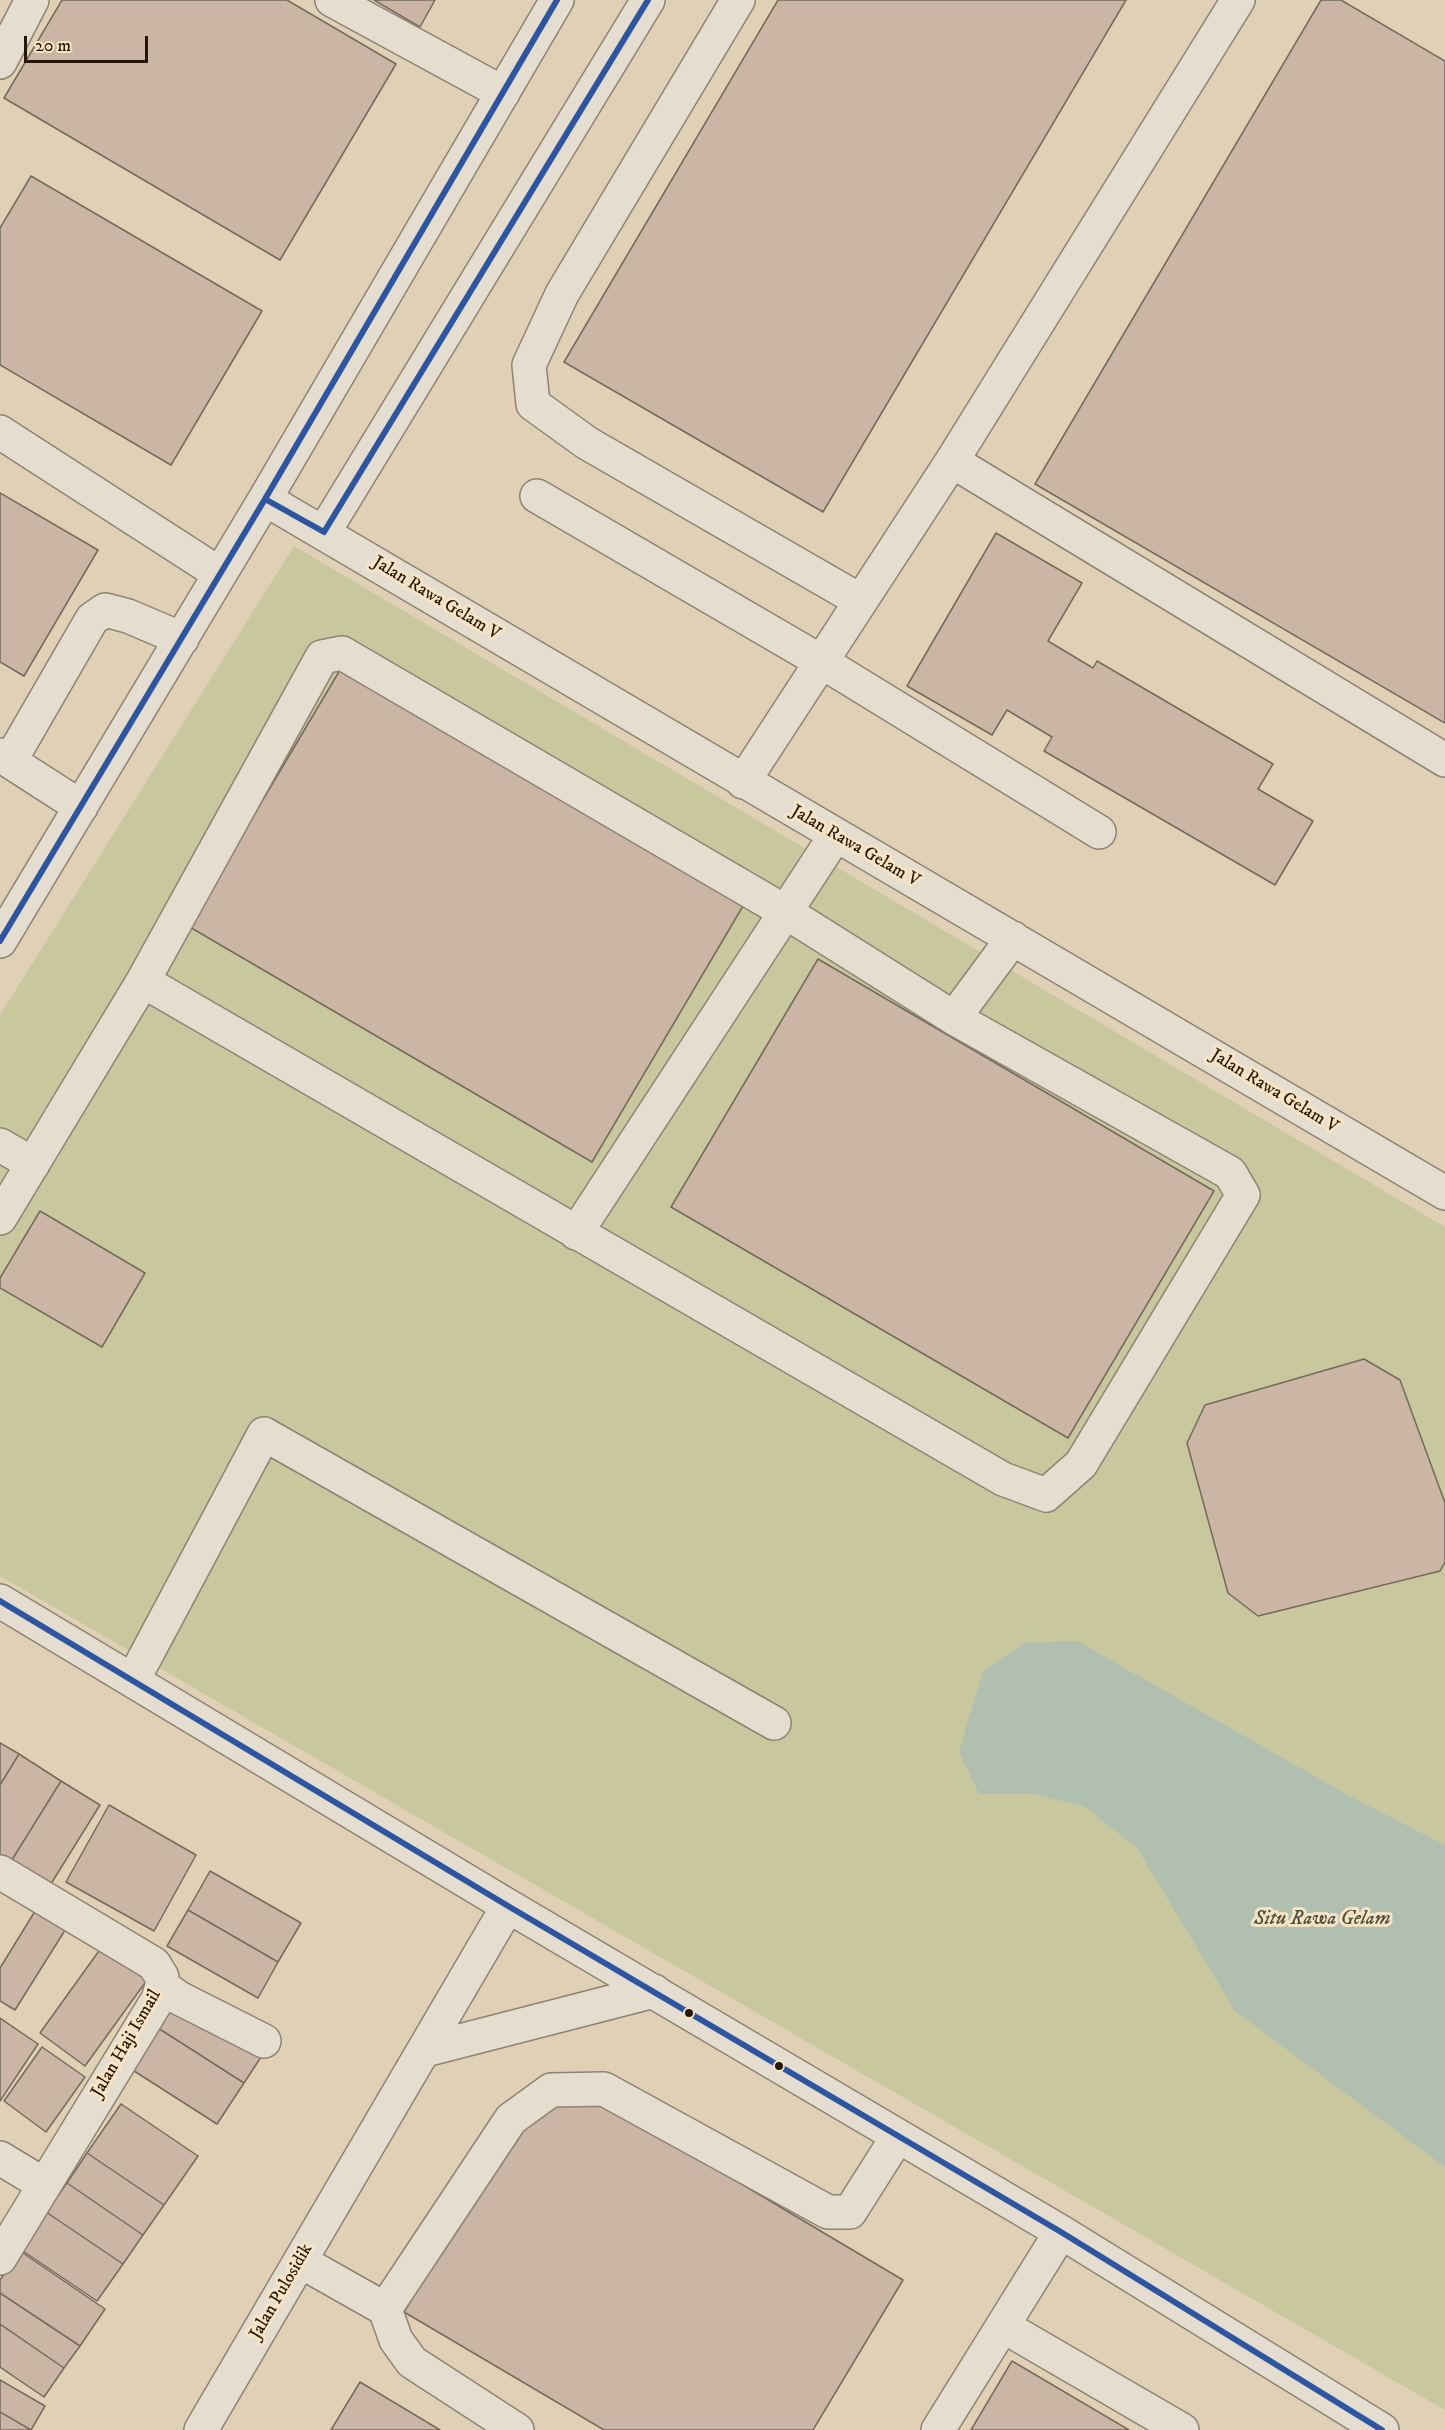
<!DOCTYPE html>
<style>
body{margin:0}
#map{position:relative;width:1445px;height:2430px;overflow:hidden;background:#e0d1b6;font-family:"IM FELL DW Pica",serif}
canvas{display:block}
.scale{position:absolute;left:24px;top:36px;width:124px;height:27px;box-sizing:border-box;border:3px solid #271505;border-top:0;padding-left:8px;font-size:18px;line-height:21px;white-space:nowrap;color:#271505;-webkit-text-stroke:4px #f6e4c4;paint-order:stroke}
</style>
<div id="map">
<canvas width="1445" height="2430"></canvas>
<div class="scale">20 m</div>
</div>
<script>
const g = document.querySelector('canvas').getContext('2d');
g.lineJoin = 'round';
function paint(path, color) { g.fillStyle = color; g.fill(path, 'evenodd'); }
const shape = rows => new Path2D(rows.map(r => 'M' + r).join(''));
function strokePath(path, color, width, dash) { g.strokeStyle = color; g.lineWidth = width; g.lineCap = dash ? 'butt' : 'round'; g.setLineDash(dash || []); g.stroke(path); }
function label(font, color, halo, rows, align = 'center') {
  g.font = font + ' "IM FELL DW Pica",serif'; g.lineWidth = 6; g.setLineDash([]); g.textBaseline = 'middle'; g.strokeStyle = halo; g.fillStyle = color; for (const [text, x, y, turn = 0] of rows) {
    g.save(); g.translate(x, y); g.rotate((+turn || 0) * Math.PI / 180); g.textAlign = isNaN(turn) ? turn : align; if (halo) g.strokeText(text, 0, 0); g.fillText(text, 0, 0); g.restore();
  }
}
paint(shape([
 [294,546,1445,1227,1445,2410,0,1576,0,1015]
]), '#c8c79e');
paint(shape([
 [1077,1641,1353,1798,1445,1845,1445,2167,1235,2011,1137,1848,1085,1807,1034,1794,979,1794,959,1752,983,1671,1025,1643]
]), '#b1bfb1');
const building = shape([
 [62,0,287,0,396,64,280,260,4,98,62,0],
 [374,0,435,0,420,27,374,0],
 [778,0,1126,0,823,512,564,362,778,0],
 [1321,0,1341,0,1445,61,1445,723,1035,484,1321,0],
 [31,176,262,311,171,465,0,365,0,228,31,176],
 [0,493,98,550,24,676,0,662,0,493],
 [996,533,1082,583,1048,641,1093,668,1097,661,1273,764,1258,789,1313,821,1275,885,1044,751,1052,737,1007,710,992,735,907,686,996,533],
 [340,670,743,906,592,1162,188,926,340,670],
 [818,959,1214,1191,1068,1438,671,1207,818,959],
 [40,1211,145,1273,102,1347,0,1288,0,1278,40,1211],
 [1364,1359,1400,1380,1445,1503,1445,1562,1440,1571,1258,1616,1228,1593,1187,1443,1205,1405,1364,1359],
 [0,1743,19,1754,0,1785,0,1743],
 [19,1754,61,1781,10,1863,0,1857,0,1785,19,1754],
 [61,1781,100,1805,49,1887,10,1863,61,1781],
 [109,1805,196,1855,154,1931,66,1882,109,1805],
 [210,1871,301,1923,278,1962,188,1910,210,1871],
 [37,1908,67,1927,15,2010,0,2001,0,1968,37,1908],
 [188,1910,278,1962,258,1998,167,1946,188,1910],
 [101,1948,147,1980,85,2066,40,2033,101,1948],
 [176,2002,261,2057,244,2083,158,2028,176,2002],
 [0,2018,38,2044,0,2101,0,2018],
 [158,2028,244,2083,217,2124,131,2069,158,2028],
 [42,2047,85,2077,46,2132,4,2101,42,2047],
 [548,2094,602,2101,903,2280,813,2430,604,2430,404,2312,518,2122,548,2094],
 [121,2104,198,2156,164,2205,87,2153,121,2104],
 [87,2153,164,2205,143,2235,67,2183,87,2153],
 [67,2183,143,2235,123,2264,46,2212,67,2183],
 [46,2212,123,2264,97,2301,20,2249,46,2212],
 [20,2251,105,2309,80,2346,0,2293,0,2280,20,2251],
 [0,2293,80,2346,64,2368,0,2324,0,2293],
 [0,2324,64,2368,44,2397,0,2367,0,2324],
 [1012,2361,1129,2430,971,2430,1012,2361],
 [0,2380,45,2406,31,2430,0,2412,0,2380],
 [360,2382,440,2430,331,2430,360,2382],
 [0,2412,31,2430,0,2430,0,2412]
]);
paint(building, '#cbb6a6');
strokePath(building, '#746a5b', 1.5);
const minor = shape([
 [332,0,503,93],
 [738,0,562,294,529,365,533,404,587,443,861,601],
 [0,62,32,0],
 [0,432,220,574],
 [952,461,1445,760],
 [537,496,822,662,1099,832],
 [265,499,1445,1193],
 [324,532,648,0],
 [0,755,81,807],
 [10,761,92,619,105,610,128,616,182,639],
 [743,782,952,461,1238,0],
 [0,941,265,499,557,0],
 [954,1018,1013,938],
 [0,1145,33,1164],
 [0,1218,143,981,322,657,342,653,784,911,954,1018,1230,1173,1243,1195,1081,1464,1046,1495,1003,1479,143,981],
 [576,1233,835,836],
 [0,1601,508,1906,1061,2232,1382,2430],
 [133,1680,264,1434,774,1723],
 [0,1872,154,1964,162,1977,162,1986,158,1999,0,2258],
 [162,1986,179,1998,264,2041],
 [425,2050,654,1991],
 [0,2158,43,2184],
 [300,2261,385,2309,396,2340,412,2362,517,2430],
 [385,2309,511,2119,551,2090,604,2089,828,2212,850,2212,898,2136],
 [1003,2326,1182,2430],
 [201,2430,508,1906],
 [938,2430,1061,2232]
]);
strokePath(minor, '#8e8373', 36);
strokePath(minor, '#e5ddd0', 33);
strokePath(shape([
 [265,499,324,532,648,0],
 [0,941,265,499,557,0],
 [0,1601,508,1906,1061,2232,1382,2430]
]), '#2e55a0', 6);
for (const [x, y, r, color] of [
 [689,2013,5,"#271505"],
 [779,2066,5,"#271505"]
]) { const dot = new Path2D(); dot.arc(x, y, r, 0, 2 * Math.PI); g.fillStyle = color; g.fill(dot); strokePath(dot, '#f6e4c4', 2); }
label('18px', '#271505', '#f6e4c4', [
 ["Jalan Rawa Gelam V",436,599,31],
 ["Jalan Rawa Gelam V",855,847,30],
 ["Jalan Rawa Gelam V",1274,1092,31],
 ["Jalan Haji Ismail",127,2044,-60],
 ["Jalan Pulosidik",282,2292,-60]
]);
label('italic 20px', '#504e40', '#f6e4c4', [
 ["Situ Rawa Gelam",1322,1920]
]);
</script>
